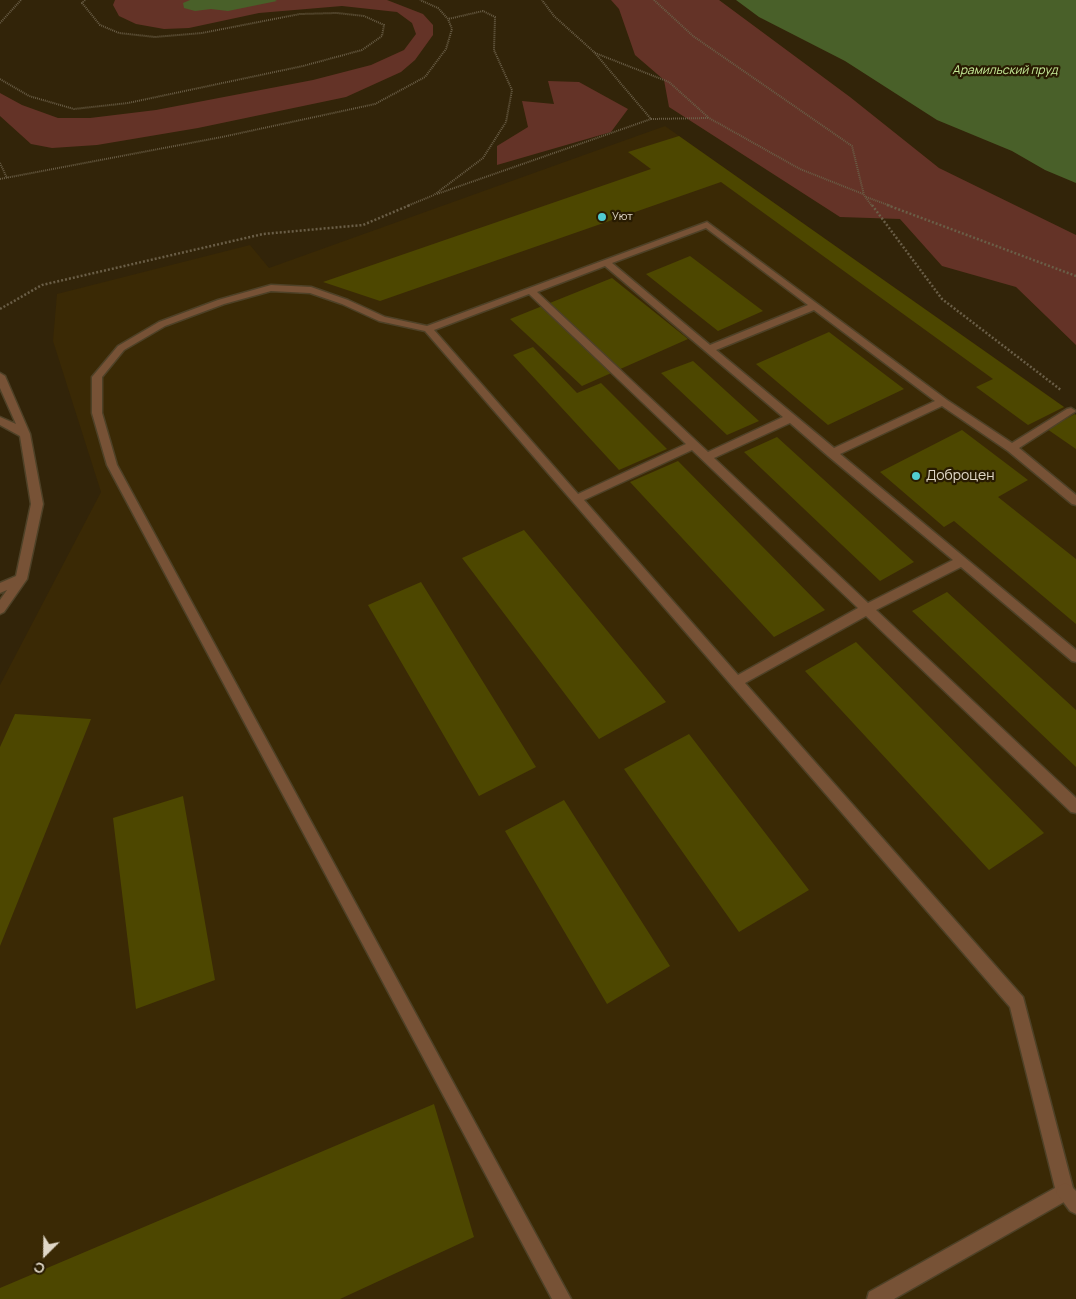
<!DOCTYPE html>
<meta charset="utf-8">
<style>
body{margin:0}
#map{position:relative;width:1076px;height:1299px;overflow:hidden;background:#322409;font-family:Manrope,sans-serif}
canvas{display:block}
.north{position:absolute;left:20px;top:1229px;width:50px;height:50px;-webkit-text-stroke:4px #281b01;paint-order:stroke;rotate:203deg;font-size:14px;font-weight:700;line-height:20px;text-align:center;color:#e0d7c7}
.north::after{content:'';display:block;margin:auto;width:18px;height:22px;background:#e0d7c7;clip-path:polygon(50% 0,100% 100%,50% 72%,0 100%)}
</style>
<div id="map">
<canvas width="1076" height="1299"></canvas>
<div class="north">С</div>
</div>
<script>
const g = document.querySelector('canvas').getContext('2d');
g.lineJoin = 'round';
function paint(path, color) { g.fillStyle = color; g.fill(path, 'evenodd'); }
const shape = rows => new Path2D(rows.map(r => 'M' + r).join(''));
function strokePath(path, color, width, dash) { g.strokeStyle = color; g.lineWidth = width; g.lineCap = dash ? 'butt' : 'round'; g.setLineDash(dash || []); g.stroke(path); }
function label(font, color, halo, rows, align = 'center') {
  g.font = font + ' Manrope,sans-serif'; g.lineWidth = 4.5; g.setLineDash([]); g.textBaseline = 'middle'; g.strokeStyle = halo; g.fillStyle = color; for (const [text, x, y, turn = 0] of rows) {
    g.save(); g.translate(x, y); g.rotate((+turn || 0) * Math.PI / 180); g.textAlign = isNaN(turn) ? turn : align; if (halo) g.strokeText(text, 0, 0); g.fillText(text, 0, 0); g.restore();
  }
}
paint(shape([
 [665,126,1076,415,1076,1299,0,1299,0,685,101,492,53,341,57,294,250,245,269,268]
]), '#3a2905');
paint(shape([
 [115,0,387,0,423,14,433,25,433,35,415,60,401,72,346,97,198,128,97,145,52,148,31,144,0,116,0,93,22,105,58,118,90,118,156,110,313,80,371,65,404,50,416,34,412,23,397,12,342,6,259,13,189,28,164,29,136,24,119,16,113,5],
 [611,0,719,0,850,97,939,168,1076,235,1076,345,1016,287,942,266,900,219,840,217,669,107,664,80,635,55,619,9],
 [548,81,579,82,628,109,611,132,497,165,497,146,528,127,522,101,554,104]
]), '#643327');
paint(shape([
 [190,0,275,0,277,1,228,11,211,9,195,11,184,8,183,3],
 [736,0,1076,0,1076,183,1045,170,1012,151,937,120,845,61,759,17]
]), '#496029');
paint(shape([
 [679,136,1064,407,1028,425,976,387,993,379,721,182,380,301,323,282,651,169,628,152],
 [690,256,763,311,718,331,646,274],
 [612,278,688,339,582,386,510,319],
 [829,332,904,389,828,425,756,364],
 [533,347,577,393,601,383,667,449,619,470,513,355],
 [693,361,759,421,727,435,661,373],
 [1075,414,1076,415,1076,449,1047,429],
 [962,430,1028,480,998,497,1076,559,1076,624,954,521,944,527,880,472],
 [777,437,914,562,880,581,744,452],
 [678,461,825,610,774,637,630,482],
 [524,530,666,702,599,739,462,558],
 [421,582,536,767,479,796,368,605],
 [947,592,1076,710,1076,767,912,611],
 [856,642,1044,833,989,870,805,671],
 [15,714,91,719,0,946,0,747],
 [689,734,809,890,739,932,624,769],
 [183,796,215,980,136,1009,113,818],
 [564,800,670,966,607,1004,505,831],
 [434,1104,474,1237,340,1299,0,1299,0,1288]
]), '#4d4700');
const lane = shape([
 [707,222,947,400,1012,443,1067,409,1071,408,1076,411,1019,448,1076,495,1076,505,1072,504,1008,451,942,406,840,454,1076,650,1076,662,1072,661,961,567,876,610,1076,798,1076,813,1071,812,866,616,745,683,1023,997,1074,1192,1071,1198,894,1299,867,1299,869,1292,1055,1188,1010,1007,425,331,379,321,342,304,310,293,271,291,224,304,165,326,124,350,102,377,102,413,117,465,571,1299,552,1299,107,465,92,413,92,377,118,346,159,322,218,300,271,285,311,287,348,300,385,317,427,326,707,222],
 [706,228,808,305,710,345,612,263,706,228],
 [605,266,783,417,708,452,537,292,605,266],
 [529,294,686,444,578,494,434,330,529,294],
 [814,310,935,401,834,448,716,350,814,310],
 [790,423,828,456,953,560,868,603,714,458,790,423],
 [692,450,858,608,738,675,584,500,692,450],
 [0,373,5,376,30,434,43,504,27,579,4,612,0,614,0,600,7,590,0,593,0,583,16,576,31,504,20,436,0,425,0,417,16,424,0,388,0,373]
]);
const street = shape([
 [1065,1183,1071,1186,1076,1191,1076,1214,1070,1211,1056,1192,1059,1186,1065,1183]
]);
strokePath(lane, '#4e4127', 3);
strokePath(street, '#4e4127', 3);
strokePath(shape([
 [654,0,693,36,852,146,864,195,872,206],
 [0,23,21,0],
 [595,53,669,82,709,118,800,169,863,194],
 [0,79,29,96,74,109,128,103,303,66,362,50,382,36,384,25,364,16,337,13,300,14,202,33,155,37,119,33,100,25,82,3,85,0],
 [651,119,708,118],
 [0,163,7,178],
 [0,179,222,137,375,104,425,77,446,49,452,29,448,19,438,8,420,0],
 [437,194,651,119,594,52,554,16,542,0],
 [866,197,891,206],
 [407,206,434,195,483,158,506,122,512,90,494,50,495,17,483,11,448,19]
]), '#6a5e47', 2, [1, 1]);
strokePath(shape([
 [872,205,942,299,1061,390],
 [887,205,1076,276],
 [0,309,42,285,263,234,363,225,410,205]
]), '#6a5e47', 2.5, [2, 2]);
paint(lane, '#775236');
paint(street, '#775236');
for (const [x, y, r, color] of [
 [602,217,5,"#51ccd1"],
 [916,476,5,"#51ccd1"]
]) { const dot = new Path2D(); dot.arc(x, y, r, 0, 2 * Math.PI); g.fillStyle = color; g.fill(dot); strokePath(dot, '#281b01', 2); }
label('11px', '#e0d7c7', '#281b01', [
 ["Уют",612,217]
], 'left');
label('italic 12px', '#c6eb98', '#281b01', [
 ["Арамильский пруд",1005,71]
]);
label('14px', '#e0d7c7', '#281b01', [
 ["Доброцен",926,476]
], 'left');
</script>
